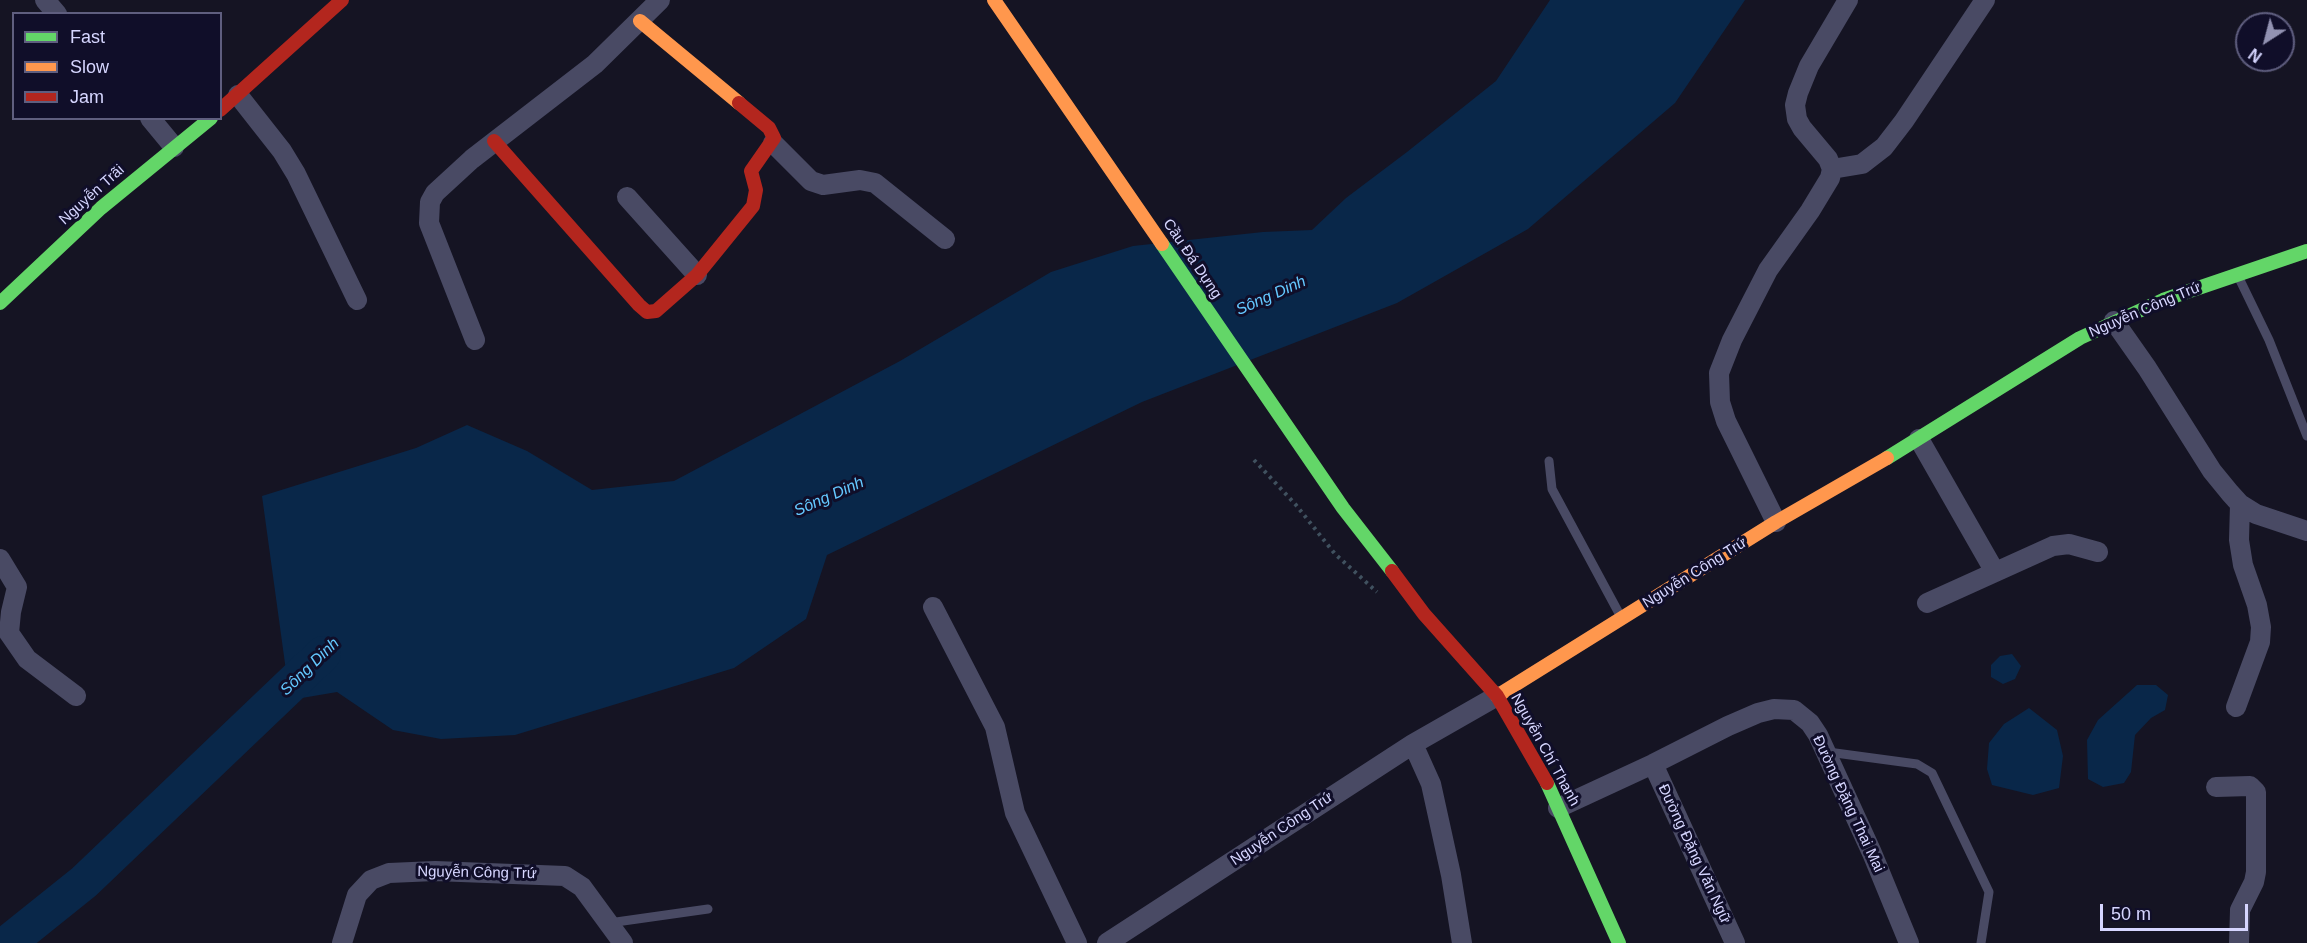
<!DOCTYPE html>
<meta charset="utf-8">
<style>
body{margin:0}
#map{position:relative;width:2307px;height:943px;overflow:hidden;background:#151423;font-family:Helvetica,sans-serif}
canvas{display:block}
.legend{position:absolute;left:12px;top:12px;width:210px;height:108px;box-sizing:border-box;background:#100e29;border:2px solid #5f5e7f;margin:0;padding:8px 10px;list-style:none;font-size:18px;color:#d6d6ff}
.legend li{display:flex;align-items:center;gap:12px;height:30px}
.legend b{width:30px;border:2px solid #5f5e7f}
.north{position:absolute;left:2235px;top:12px;width:60px;height:60px;box-sizing:border-box;background:#100e29;border:2px solid #5f5e7f;border-radius:50%;rotate:216deg;font-size:16px;font-weight:700;line-height:24px;text-align:center;color:#d6d6ff}
.north::after{content:'';display:block;margin:auto;width:21px;height:27px;background:#9292b2;clip-path:polygon(50% 0,100% 100%,50% 72%,0 100%)}
.scale{position:absolute;left:2100px;top:904px;width:148px;height:27px;box-sizing:border-box;border:3px solid #d6d6ff;border-top:0;padding-left:8px;font-size:18px;line-height:21px;white-space:nowrap;color:#d6d6ff;-webkit-text-stroke:4px #100e29;paint-order:stroke}
</style>
<div id="map">
<canvas width="2307" height="943"></canvas>
<ul class="legend">
<li><b style="height:8px;background:#63d668"></b>Fast</li>
<li><b style="height:8px;background:#ff974d"></b>Slow</li>
<li><b style="height:8px;background:#b3261e"></b>Jam</li>
</ul>
<div class="north">N</div>
<div class="scale">50 m</div>
</div>
<script>
const g = document.querySelector('canvas').getContext('2d');
g.lineJoin = 'round';
function paint(path, color) { g.fillStyle = color; g.fill(path, 'evenodd'); }
const shape = rows => new Path2D(rows.map(r => 'M' + r).join(''));
function strokePath(path, color, width, dash) { g.strokeStyle = color; g.lineWidth = width; g.lineCap = dash ? 'butt' : 'round'; g.setLineDash(dash || []); g.stroke(path); }
function label(font, color, halo, rows, align = 'center') {
  g.font = font + ' Helvetica,sans-serif'; g.lineWidth = 6; g.setLineDash([]); g.textBaseline = 'middle'; g.strokeStyle = halo; g.fillStyle = color; for (const [text, x, y, turn = 0] of rows) {
    g.save(); g.translate(x, y); g.rotate((+turn || 0) * Math.PI / 180); g.textAlign = isNaN(turn) ? turn : align; if (halo) g.strokeText(text, 0, 0); g.fillText(text, 0, 0); g.restore();
  }
}
paint(shape([
 [1550,0,1745,0,1675,103,1528,229,1397,303,1142,402,827,555,806,619,734,668,515,735,441,739,393,730,337,692,290,700,262,496,416,448,467,425,527,451,592,490,674,481,900,361,1051,272,1133,246,1263,232,1312,230,1346,198,1407,152,1496,81],
 [2012,654,2021,666,2015,679,2003,684,1991,677,1991,665,2000,656],
 [2137,685,2156,685,2168,695,2165,710,2151,718,2135,735,2131,772,2124,783,2103,787,2088,779,2087,740,2098,720],
 [2029,708,2057,730,2063,756,2059,788,2033,795,1992,785,1987,769,1989,743,2004,724]
]), '#092749');
strokePath(shape([
 [8,943,84,882,323,654]
]), '#092749', 36);
strokePath(shape([
 [1254,460,1296,505,1335,554,1377,592]
]), '#40515f', 4, [3, 4.5]);
strokePath(shape([
 [2238,276,2269,340,2307,436],
 [1549,461,1552,489,1621,617],
 [1828,752,1917,764,1932,773,1989,892,1981,943],
 [609,923,708,909]
]), '#494a64', 9);
strokePath(shape([
 [45,0,57,14],
 [238,95,282,151,296,174,357,300],
 [150,118,174,147],
 [773,143,811,181,823,185,860,180,875,183,945,239],
 [1832,169,1862,164,1884,147,1904,121,1985,0],
 [627,197,697,275],
 [2114,321,2147,368,2212,471,2230,493,2240,504,2256,514,2307,531],
 [475,340,429,223,430,202,435,193,472,159,595,64,660,0],
 [1919,439,1995,572],
 [1776,522,1726,421,1720,402,1719,373,1732,340,1768,270,1810,211,1830,178,1832,169,1828,159,1802,128,1797,119,1795,105,1798,93,1809,66,1848,0],
 [0,559,17,587,11,612,9,633,27,659,76,696],
 [1927,603,2053,546,2069,544,2098,552],
 [933,607,995,727,1015,813,1077,943],
 [2236,707,2260,642,2261,627,2257,605,2243,565,2239,540,2240,504],
 [1413,744,1431,784,1451,875,1462,943],
 [1653,764,1735,943],
 [2216,787,2250,786,2256,792,2256,872,2254,882,2240,910,2239,943],
 [1558,808,1653,764,1728,726,1758,713,1774,709,1794,710,1810,723,1818,735,1872,853,1909,943],
 [342,943,357,895,371,880,389,873,435,871,565,876,582,887,623,943],
 [1107,943,1413,744,1497,696]
]), '#494a64', 20);
strokePath(shape([
 [1162,244,1343,508,1392,571],
 [0,303,101,208,211,118],
 [1887,458,2080,338,2163,300,2307,251],
 [1547,783,1619,943]
]), '#63d668', 14);
strokePath(shape([
 [994,0,1162,244],
 [640,21,739,103],
 [1497,696,1776,522,1887,458]
]), '#ff974d', 14);
strokePath(shape([
 [220,110,342,0],
 [494,141,639,305,647,312,656,311,697,275,753,206,756,190,751,171,774,138,769,128,739,103],
 [1392,571,1424,614,1497,696,1547,783]
]), '#b3261e', 14);
label('15px', '#d6d6ff', '#100e29', [
 ["Nguyễn Trãi",92,195,-42],
 ["Cầu Đá Dựng",1192,259,56],
 ["Nguyễn Công Trứ",2145,310,-23],
 ["Nguyễn Công Trứ",1695,573,-32],
 ["Nguyễn Chí Thanh",1545,750,61],
 ["Đường Đặng Thai Mai",1848,804,65],
 ["Nguyễn Công Trứ",1282,829,-34],
 ["Đường Đặng Văn Ngữ",1694,854,65],
 ["Nguyễn Công Trứ",477,873,1]
]);
label('italic 16px', '#64c8ff', '#100e29', [
 ["Sông Dinh",1271,296,-24],
 ["Sông Dinh",829,497,-24],
 ["Sông Dinh",310,667,-44]
]);
</script>
